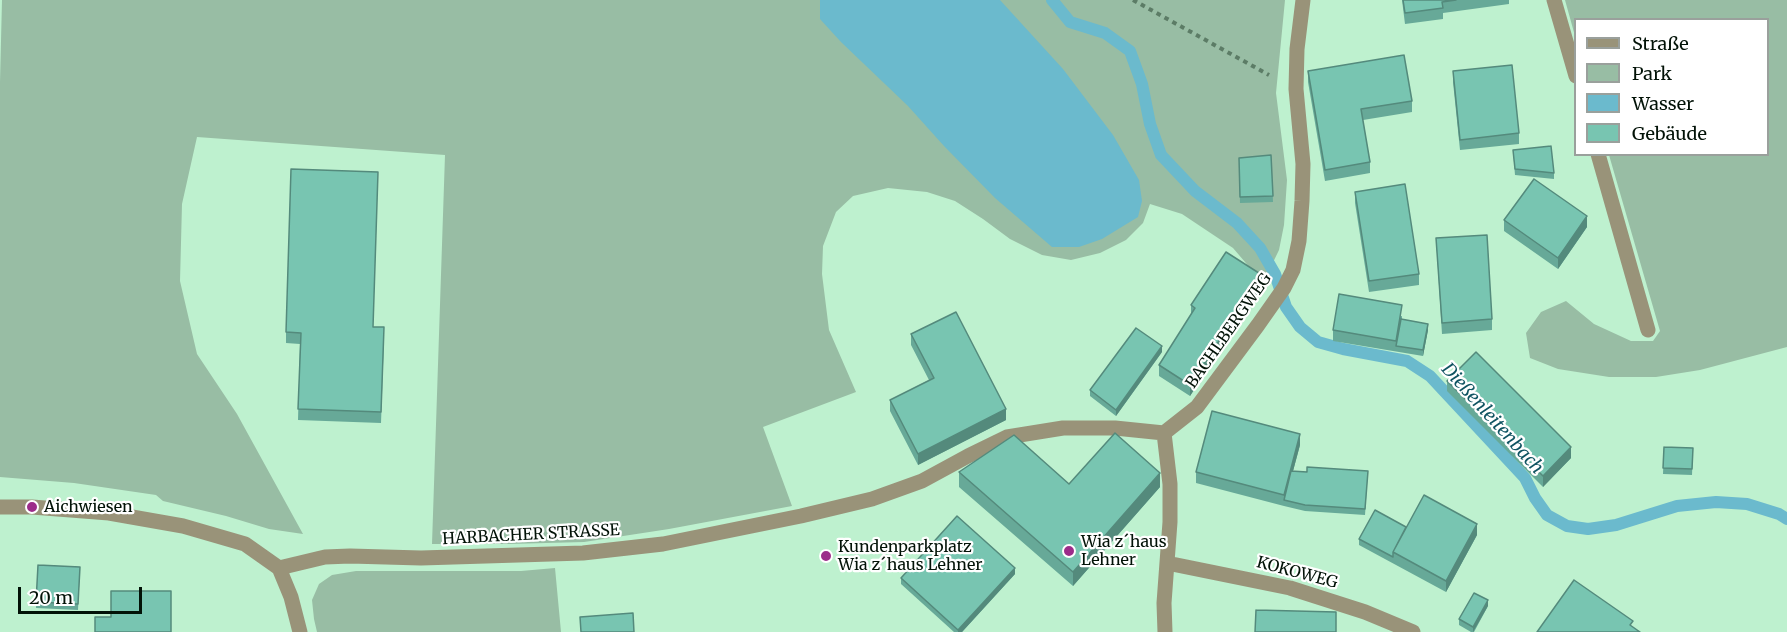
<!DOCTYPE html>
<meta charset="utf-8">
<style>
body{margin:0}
#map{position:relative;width:1787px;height:632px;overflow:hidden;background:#bef1cf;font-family:Merriweather,serif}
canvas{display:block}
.legend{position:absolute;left:1574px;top:18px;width:195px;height:138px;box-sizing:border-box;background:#fff;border:2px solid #9aa09c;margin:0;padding:8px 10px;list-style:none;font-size:18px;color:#021207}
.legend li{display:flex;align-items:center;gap:12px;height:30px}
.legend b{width:30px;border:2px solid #9aa09c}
.scale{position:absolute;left:18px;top:587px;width:124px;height:27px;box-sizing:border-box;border:3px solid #021207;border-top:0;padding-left:8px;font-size:18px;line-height:21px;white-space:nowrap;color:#021207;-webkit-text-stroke:4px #fff;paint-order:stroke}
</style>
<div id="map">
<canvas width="1787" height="632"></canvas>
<ul class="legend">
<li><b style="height:8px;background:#999379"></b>Straße</li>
<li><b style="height:16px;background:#98bda4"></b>Park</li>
<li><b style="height:16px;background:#6bbacd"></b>Wasser</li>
<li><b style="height:16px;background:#78c5b1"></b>Gebäude</li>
</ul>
<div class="scale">20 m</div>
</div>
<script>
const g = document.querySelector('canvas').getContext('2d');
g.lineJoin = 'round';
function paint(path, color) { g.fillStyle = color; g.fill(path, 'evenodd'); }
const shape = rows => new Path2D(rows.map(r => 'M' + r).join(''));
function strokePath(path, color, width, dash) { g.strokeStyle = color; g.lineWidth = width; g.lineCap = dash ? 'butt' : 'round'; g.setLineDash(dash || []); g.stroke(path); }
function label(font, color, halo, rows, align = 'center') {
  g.font = font + ' Merriweather,serif'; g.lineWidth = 4.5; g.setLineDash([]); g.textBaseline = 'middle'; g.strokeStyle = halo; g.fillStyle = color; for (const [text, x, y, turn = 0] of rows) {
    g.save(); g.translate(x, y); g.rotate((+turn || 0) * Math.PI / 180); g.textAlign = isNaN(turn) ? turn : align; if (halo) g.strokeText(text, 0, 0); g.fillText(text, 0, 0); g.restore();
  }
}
paint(shape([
 [2,0,1285,0,1276,93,1287,180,1284,225,1279,250,1263,283,1233,248,1182,214,1150,204,1143,223,1126,240,1100,253,1071,260,1042,255,1010,239,983,219,955,201,927,192,888,188,853,196,836,212,823,246,822,274,829,330,856,392,763,427,792,506,669,529,584,542,508,544,432,544,445,155,197,137,182,204,180,281,197,354,237,414,303,534,269,529,226,516,163,501,156,495,74,483,0,477,0,82],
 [1565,0,1787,0,1787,347,1700,370,1656,377,1609,377,1558,369,1530,358,1526,333,1541,312,1566,301,1594,324,1631,341,1653,341,1660,331,1609,155,1768,154,1768,20,1576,20,1575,36],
 [555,568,561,632,317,632,314,619,312,600,319,584,332,575,356,571,521,571]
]), '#98bda4');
paint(shape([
 [820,0,1000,0,1063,69,1113,135,1139,180,1142,201,1138,217,1102,239,1079,247,1052,247,995,198,944,146,908,106,841,42,820,19]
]), '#6bbacd');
strokePath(shape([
 [1052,0,1070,22,1105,33,1130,51,1142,84,1150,124,1161,155,1195,191,1237,223,1260,248,1275,274,1286,307,1300,327,1318,342,1343,349,1407,361,1430,376,1525,478,1535,498,1547,515,1567,526,1588,529,1616,525,1677,506,1716,502,1747,504,1779,514,1787,519]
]), '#6bbacd', 12);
strokePath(shape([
 [1133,0,1269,75]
]), '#5c7c66', 4, [4.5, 4.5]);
strokePath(shape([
 [1554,0,1576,76],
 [1598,154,1648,330]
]), '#999379', 15);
strokePath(shape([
 [1164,433,1197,407,1258,325,1284,288,1293,270,1299,241,1302,201,1303,164,1296,89,1297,49,1303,0],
 [1164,433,1170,484,1170,522,1164,603,1165,632],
 [0,507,32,507,109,513,183,526,245,544,279,568,325,557,350,556,421,558,583,553,663,544,801,516,872,499,922,481,968,456,1007,437,1063,428,1115,428,1164,433],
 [1167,563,1290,588,1365,612,1413,632],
 [279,568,291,597,300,632]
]), '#999379', 15);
paint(shape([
 [1402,0,1509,0,1509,4,1443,13,1443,19,1405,24],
 [1308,71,1412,101,1412,112,1363,120,1370,162,1370,173,1325,181,1308,82],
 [1453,71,1519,133,1519,144,1460,150,1453,82],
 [1513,150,1554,173,1554,179,1515,175],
 [1271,155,1273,202,1240,203,1239,158],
 [1355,192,1419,274,1419,285,1369,292,1355,203],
 [1504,220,1587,227,1558,269,1504,231],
 [1436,238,1492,319,1492,330,1442,334],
 [1262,286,1190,396,1159,376,1159,365,1191,315,1191,305],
 [1402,316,1402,319,1428,330,1423,356,1333,341,1333,330],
 [374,327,384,338,381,423,298,420,300,344,286,343,286,332],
 [911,334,1006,420,918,465,890,411,890,400,929,380,911,345],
 [1162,352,1116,416,1090,396,1090,390],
 [1447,381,1571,458,1543,487,1447,391],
 [1300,445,1293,471,1307,472,1368,471,1365,515,1305,511,1284,506,1196,483,1196,472],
 [1664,447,1693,448,1692,475,1663,474],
 [959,472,1069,484,1160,487,1073,586,959,487],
 [1406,527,1477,535,1446,592,1359,545,1359,539],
 [38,565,80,567,78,610,36,608],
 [1015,574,962,632,954,632,901,584,901,578],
 [1488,606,1474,632,1471,632,1459,625,1459,619]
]), '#67a998');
paint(shape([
 [1587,216,1587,227,1558,269,1558,258],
 [1262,275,1262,286,1190,396,1190,385],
 [1428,324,1428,330,1423,356,1423,350],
 [1162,346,1162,352,1116,416,1116,410],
 [1006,409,1006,420,918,465,918,454],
 [1300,434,1300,445,1285,501,1284,500,1284,495],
 [1571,447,1571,458,1543,487,1543,476],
 [1160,473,1160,487,1073,586,1073,572],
 [1477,524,1477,535,1446,592,1446,581],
 [1015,568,1015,574,962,632,958,632,958,630],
 [1488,600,1488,606,1473,632,1473,627]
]), '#548a7c');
const building = shape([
 [1403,0,1456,0,1442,2,1443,8,1405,13,1403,0],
 [1404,55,1412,101,1361,109,1370,162,1325,170,1308,71,1404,55],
 [1512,65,1519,133,1460,140,1453,71,1512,65],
 [1551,146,1554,173,1515,169,1513,150,1551,146],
 [1271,155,1273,196,1240,197,1239,158,1271,155],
 [291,169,378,172,373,327,384,327,381,412,298,409,301,333,286,332,291,169],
 [1534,179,1587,216,1558,258,1504,220,1534,179],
 [1405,184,1419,274,1369,281,1355,192,1405,184],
 [1487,235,1492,319,1442,323,1436,238,1487,235],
 [1226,252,1262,275,1190,385,1159,365,1195,308,1191,305,1226,252],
 [1339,294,1402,305,1396,341,1333,330,1339,294],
 [956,312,1006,409,918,454,890,400,934,378,911,334,956,312],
 [1401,319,1428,324,1423,350,1396,346,1401,319],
 [1136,328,1162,346,1116,410,1090,390,1136,328],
 [1476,352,1571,447,1543,476,1447,381,1476,352],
 [1212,411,1300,434,1284,495,1196,472,1212,411],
 [1115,433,1160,473,1073,572,959,472,1014,435,1069,484,1115,433],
 [1664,447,1693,448,1692,469,1663,468,1664,447],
 [1307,467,1368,471,1365,509,1305,505,1284,500,1291,471,1307,472,1307,467],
 [1424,495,1477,524,1446,581,1393,552,1424,495],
 [1375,510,1406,527,1393,552,1393,557,1359,539,1375,510],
 [957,516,1015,568,958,630,901,578,957,516],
 [38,565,80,567,78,604,36,602,38,565],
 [1574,580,1633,621,1630,625,1640,632,1537,632,1574,580],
 [111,591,171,591,171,632,95,632,95,617,111,617,111,591],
 [1474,593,1488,600,1473,627,1459,619,1474,593],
 [1256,610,1336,612,1336,632,1255,632,1256,610],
 [633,613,634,632,581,632,580,617,633,613]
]);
paint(building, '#78c5b1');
strokePath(building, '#548a7c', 1.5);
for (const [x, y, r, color] of [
 [32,507,6,"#9c2c8a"],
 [1069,551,6,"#9c2c8a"],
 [826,556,6,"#9c2c8a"]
]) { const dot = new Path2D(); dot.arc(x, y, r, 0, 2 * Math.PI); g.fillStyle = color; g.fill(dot); strokePath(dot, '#fff', 2); }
label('16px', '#021207', '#fff', [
 ["BACHLBERGWEG",1229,331,-55],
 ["HARBACHER STRASSE",531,535,-3],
 ["KOKOWEG",1297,573,15]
]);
label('16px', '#021207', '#fff', [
 ["Aichwiesen",44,507],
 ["Wia z´haus",1081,542],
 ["Lehner",1081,560],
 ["Kundenparkplatz",838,547],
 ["Wia z´haus Lehner",838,565]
], 'left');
label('italic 18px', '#105462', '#fff', [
 ["Dießenleitenbach",1492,419,48]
]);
</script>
